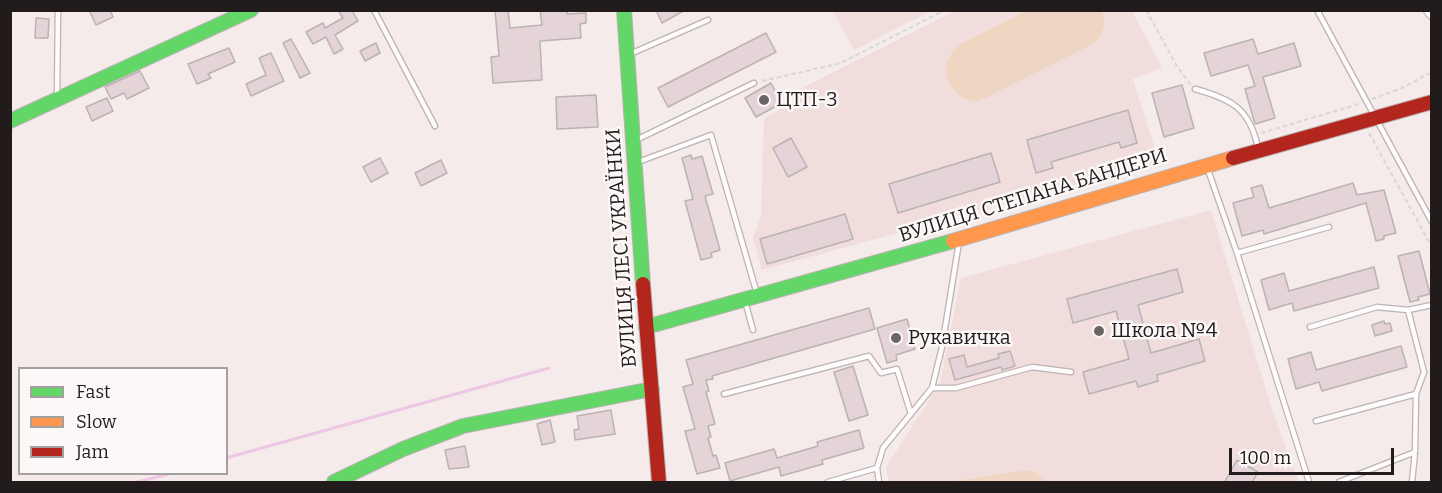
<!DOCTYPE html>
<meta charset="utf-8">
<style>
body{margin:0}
#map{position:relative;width:1442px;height:493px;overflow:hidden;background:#f6ebeb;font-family:Bitter,serif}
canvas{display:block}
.frame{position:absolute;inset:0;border:12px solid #221b1b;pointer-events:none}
.legend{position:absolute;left:18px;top:367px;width:210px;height:108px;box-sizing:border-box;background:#fcf8f8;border:2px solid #a5a0a0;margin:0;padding:8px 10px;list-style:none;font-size:18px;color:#221b1b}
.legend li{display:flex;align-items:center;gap:12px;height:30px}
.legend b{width:30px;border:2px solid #a5a0a0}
.scale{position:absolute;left:1229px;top:448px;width:165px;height:27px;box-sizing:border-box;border:3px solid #221b1b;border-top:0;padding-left:8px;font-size:18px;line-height:21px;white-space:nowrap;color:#221b1b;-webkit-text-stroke:4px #fcf8f8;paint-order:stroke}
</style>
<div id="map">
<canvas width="1442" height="493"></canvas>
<div class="frame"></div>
<ul class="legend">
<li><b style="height:8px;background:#63d668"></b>Fast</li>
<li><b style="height:8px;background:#ff974d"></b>Slow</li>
<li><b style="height:8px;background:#b3261e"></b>Jam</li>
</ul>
<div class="scale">100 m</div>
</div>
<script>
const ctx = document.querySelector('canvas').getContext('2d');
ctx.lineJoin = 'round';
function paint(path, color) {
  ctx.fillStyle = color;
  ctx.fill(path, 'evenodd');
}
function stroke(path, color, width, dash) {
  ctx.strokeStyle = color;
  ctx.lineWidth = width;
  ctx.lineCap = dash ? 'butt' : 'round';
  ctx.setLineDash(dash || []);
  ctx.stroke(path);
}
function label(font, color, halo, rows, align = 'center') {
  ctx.font = font + ' Bitter,serif';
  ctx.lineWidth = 5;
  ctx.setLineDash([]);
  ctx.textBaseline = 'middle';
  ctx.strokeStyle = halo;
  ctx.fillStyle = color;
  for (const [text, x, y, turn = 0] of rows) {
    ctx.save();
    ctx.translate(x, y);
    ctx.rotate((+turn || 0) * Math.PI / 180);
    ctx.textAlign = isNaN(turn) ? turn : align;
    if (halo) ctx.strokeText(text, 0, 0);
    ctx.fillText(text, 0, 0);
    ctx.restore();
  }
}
const built = new Path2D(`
 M833,11H931L854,50Z
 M955,11H1132L1162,68L1133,79L1159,162L762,270L753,238L761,216L764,119L793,102L794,92Z
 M1211,210L1273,413L1299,482H889L886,467L940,383L961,278Z`);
const green = new Path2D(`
 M1026,11H1102C1107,25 1103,35 1091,45L988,97C983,99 979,101 974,101C957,100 942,79 947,63C949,55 955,49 961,44Z
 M1027,470L1036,473L1047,482H950Z`);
const stream = new Path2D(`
 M226,458L549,368
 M137,482L169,474`);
const building = new Path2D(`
 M89,10H110L113,17L96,25Z
 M338,10H352L358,21L335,35L343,49L334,54L326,37L313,44L306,32L323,23L325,28L343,18Z
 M495,10H508L510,28L542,25L540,10H567V14L586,13V23L580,24L581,38L540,41L542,80L493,83L491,57L499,56Z
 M656,10H685L662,23Z
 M36,18L49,19L48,38H35Z
 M766,33L776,52L668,107L658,88Z
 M291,39L310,73L300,78L283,43Z
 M1253,39L1258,54L1294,43L1301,66L1263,77L1275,118L1255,124L1245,89L1255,86L1248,65L1211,76L1204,53Z
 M376,43L380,53L365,61L360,51Z
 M229,48L235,62L208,74L211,78L197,84L188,64Z
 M271,53L284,81L251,96L246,84L266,75L259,58Z
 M140,71L149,88L127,99L124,93L111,99L105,87Z
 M771,83L782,103L756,117L745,98Z
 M1182,85L1194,128L1164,137L1152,93Z
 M596,95L598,127L557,129L556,97Z
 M107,98L113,111L92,121L86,107Z
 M1128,110L1137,143L1121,148L1119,142L1051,162L1053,168L1036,173L1027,140Z
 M791,138L807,167L788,177L773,148Z
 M991,153L1000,182L898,213L889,184Z
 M691,155L692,159L702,156L713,194L705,196L720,250L711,253L712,257L701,260L685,201L693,199L682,158Z
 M380,158L388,173L371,182L363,167Z
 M441,160L447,173L421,186L415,173Z
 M1353,183L1357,195L1384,190L1396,233L1384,236V239L1376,241L1366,203L1264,234L1263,230L1242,236L1233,203L1254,197L1251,188L1262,185L1269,208Z
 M845,214L853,239L767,264L760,239Z
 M1419,251L1430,294L1418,297L1419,300L1410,302L1398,256Z
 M1374,267L1379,288L1294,311L1292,303L1269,310L1261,280L1284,273L1289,291Z
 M1177,269L1183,292L1138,305L1151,353L1199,339L1205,361L1157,375L1158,381L1138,387L1136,381L1089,394L1083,372L1129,359L1116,311L1073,323L1067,299Z
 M869,308L875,329L712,376L713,379L706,380L709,391L706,392L715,424L708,426L711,437L708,438L713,456L716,455L720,468L697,474L685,431L695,429L683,387L693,384L686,360Z
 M907,319L915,349L896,355L897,360L887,363L877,328Z
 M1384,321L1385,324L1390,323L1392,331L1375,336L1372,325Z
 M1401,346L1407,367L1322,391L1319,382L1296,389L1288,359L1311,352L1316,370Z
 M1010,351L1015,366L1002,370L1001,367L955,380L949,359L964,355L967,367L999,358L998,354Z
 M853,366L868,415L849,421L834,372Z
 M611,410L615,434L575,440L574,430L579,429L577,416Z
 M550,420L555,442L542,445L537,424Z
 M859,430L864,448L822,460L823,464L781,476L779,467L730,481L725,463L774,449L777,458L818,446L817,442Z
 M465,446L469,467L449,469L445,450Z
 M1237,460L1258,472L1252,483H1224Z`);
const path = new Path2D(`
 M1146,10L1178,68L1191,85
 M762,81L841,63L945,10
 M1372,99L1402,88L1432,72
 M1261,133L1359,104
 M1369,133L1432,247`);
const lane = new Path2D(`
 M374,10L435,126
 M1317,10L1432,222
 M630,54L708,20
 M1195,89C1232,99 1250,109 1258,148
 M57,96L58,10
 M636,140L754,83
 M638,162L711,135L757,294
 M1207,167L1237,253L1309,482
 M1237,253L1329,227
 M745,301L753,330
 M1408,310L1424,372L1416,394L1415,452L1412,482
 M1310,327L1377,307L1408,310L1432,305
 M932,388H956L1032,367L1071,372
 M724,394L869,356L881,373L897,369L911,414
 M1316,421L1416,394
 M828,482L877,468
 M879,482L877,468L883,448L932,388L942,347L959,242
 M1339,482L1415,452`);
const street = new Path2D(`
 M1428,10L1432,15`);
const fast = new Path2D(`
 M624,10L643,284
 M10,121L251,10
 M646,327L953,241
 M334,482L403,449L463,426L652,389`);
const slow = new Path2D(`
 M953,241L1233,158`);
const jam = new Path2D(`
 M1233,158L1432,102
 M643,284L659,482`);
const markers = [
 [764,100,6,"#6c6464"],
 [1099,331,6,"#6c6464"],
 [896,338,6,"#6c6464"]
];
const poiNames = [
 ["ЦТП-3",776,100],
 ["Школа №4",1111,331],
 ["Рукавичка",908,338]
];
const streetNames = [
 ["ВУЛИЦЯ СТЕПАНА БАНДЕРИ",1033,196,-17],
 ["ВУЛИЦЯ ЛЕСІ УКРАЇНКИ",622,248,-94]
];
paint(built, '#f1dddc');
paint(green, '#efd6c2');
stroke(stream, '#eec7e3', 3);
paint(building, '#e4d3d7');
stroke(building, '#bab2b3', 1.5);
stroke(lane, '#bbb3b2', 7);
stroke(street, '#bbb3b2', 11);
stroke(fast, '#bbb3b2', 16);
stroke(slow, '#bbb3b2', 16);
stroke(jam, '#bbb3b2', 16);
stroke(path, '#d9d6d6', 2, [4.5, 3]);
stroke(lane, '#fefcfc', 4.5);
stroke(street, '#fefcfc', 9);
stroke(fast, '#63d668', 14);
stroke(slow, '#ff974d', 14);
stroke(jam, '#b3261e', 14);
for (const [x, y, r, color] of markers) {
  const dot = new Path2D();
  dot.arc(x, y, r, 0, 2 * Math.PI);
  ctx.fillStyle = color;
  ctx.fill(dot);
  stroke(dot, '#fcf8f8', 2);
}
label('20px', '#221b1b', '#fcf8f8', poiNames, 'left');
label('20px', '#221b1b', '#fcf8f8', streetNames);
</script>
